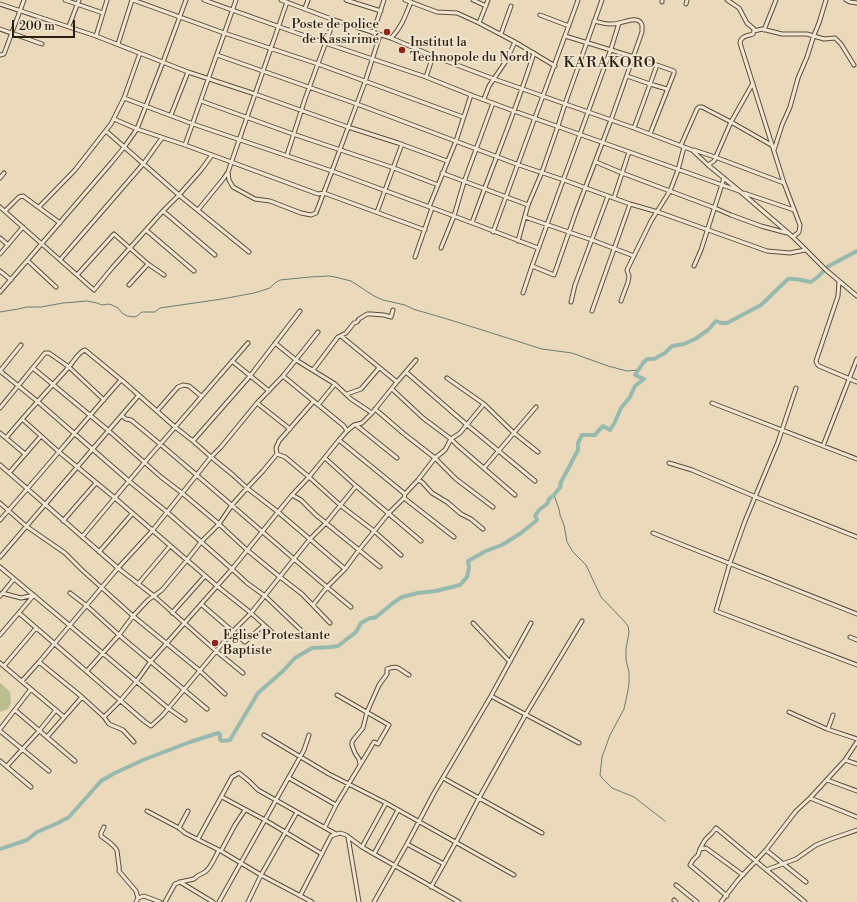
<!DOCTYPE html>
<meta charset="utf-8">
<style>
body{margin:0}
#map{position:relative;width:857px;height:902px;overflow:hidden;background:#ebd9bb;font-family:"Libre Bodoni",serif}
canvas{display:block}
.scale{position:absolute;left:12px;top:20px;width:63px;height:18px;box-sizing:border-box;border:2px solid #2a1e0e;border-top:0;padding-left:5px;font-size:12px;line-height:14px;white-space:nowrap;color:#2a1e0e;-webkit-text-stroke:3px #f2e6d3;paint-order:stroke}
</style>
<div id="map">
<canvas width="857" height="902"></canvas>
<div class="scale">200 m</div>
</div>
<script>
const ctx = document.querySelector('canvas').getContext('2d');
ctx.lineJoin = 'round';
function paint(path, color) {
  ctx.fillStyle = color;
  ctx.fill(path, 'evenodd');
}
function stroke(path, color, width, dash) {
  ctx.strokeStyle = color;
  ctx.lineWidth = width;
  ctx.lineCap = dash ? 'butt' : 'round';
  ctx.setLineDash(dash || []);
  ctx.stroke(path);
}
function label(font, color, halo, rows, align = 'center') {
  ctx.font = font + ' "Libre Bodoni",serif';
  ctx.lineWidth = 3.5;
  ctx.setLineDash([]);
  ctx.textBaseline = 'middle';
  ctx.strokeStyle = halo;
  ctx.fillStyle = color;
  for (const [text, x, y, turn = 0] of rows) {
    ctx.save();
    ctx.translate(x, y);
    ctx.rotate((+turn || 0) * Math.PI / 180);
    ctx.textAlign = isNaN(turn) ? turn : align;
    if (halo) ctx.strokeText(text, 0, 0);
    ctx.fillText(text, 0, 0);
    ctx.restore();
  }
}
const green = new Path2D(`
 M0,683L10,692L11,703L8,709L0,712Z`);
const stream = new Path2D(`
 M0,312L18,309L27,307H41L63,303L87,301L97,303L102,305L109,304L112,305L118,308L122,313L127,316L134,317L137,316L142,312H155L160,308L222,299L254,293L270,288L275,283L280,280L310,277L329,276L335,277L351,281L374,296L383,300L405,305L413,309L457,322L542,349L572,353L608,366L627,371L638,370
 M554,495L559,509L560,515L564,525L567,542L573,552L586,565L601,597L624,621L628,626L629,632L626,649V660L629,672V684L628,690L624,709L610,735L602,757L600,775L603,779L612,788L634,797L665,821`);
const river = new Path2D(`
 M0,849L27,840L37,832L58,823L69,817L101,781L113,774L143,760L190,742L218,733L220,734V739L222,741L230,740L258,693L283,671L295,658L312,648L331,647L338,646L356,632L361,623L370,618H373L376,617L393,603L402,597L418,593L436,591L460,585L467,577L469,568L468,561L486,551L502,545L521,533L536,521L537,519L535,516L539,510L547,504L549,499L554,495L561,486L560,484L578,450V443L582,435H595L599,430L603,426L610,430L615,422L621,408L630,397L635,386L644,379L635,375L643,363L647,359H654L665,353L672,346L684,344L695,339L708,330L716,321L721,323H727L761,305L788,279C794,278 805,281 811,282L819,276L827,267L857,251`);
const minor = new Path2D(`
 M65,0L103,13
 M133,0L224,33L318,64L463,117
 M204,0L325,43L426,77L471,95L514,111L739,191
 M281,0L334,20L391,38L433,56L494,79L634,128L692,150L708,165L742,193L793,237L826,270L857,296
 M346,0L381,11
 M405,0L437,12L457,13L479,23L515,42L555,66
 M473,0L486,6
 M727,0L739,8L747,23L754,29V31
 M846,0L850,2L857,3
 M662,2V0
 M0,4L96,36L188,72L255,94L348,127L398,143L447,161
 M686,4L687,0
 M305,8L308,0
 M540,15L569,26
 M479,23L488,0
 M69,26L79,0
 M0,29L42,44
 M764,30L776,0
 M373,33L384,0
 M501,34L511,6
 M96,36L107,0
 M565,36L634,57L674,71V73L650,134
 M391,38C402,27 405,16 411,2
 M118,44L132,0
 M0,55L4,54L24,0
 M217,55L357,104L519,165L564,180L630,204L658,212L767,251L790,253L805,250
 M627,76L650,84L667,89
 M426,77L433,56
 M124,98L193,124L332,171L454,216L538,248
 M484,99L489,86L506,61L515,42
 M201,101L293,134L394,168L438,185
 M171,115L188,72
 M114,119L137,129L185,145L318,194L324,193L425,230
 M634,128L657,65
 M106,131L179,195L249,252
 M185,145L236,0
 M681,145L697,109L699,107H702L731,122L773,146
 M694,150L715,157L784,183
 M774,150L782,125L790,107L798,78L807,57L814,35L819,23L826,0
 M287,155L305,99L334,20
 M596,162L622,173L715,208L731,215L761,226L787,233
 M708,165L714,161L731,122L753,83
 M228,172L229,180L233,187L255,199L270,201L301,213L311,215L316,213L332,171L365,82L380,35
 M442,173L528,205
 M0,178L4,173
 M744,193L794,210
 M614,198L629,152
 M0,207L94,290L112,268L163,211L179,195L201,170L212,155
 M39,207L75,170L111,124L124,98L140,53
 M429,207L456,141L471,95
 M198,210L224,178L228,172L287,2
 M5,211L19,197L23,196L60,223
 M163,211L215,255
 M377,212L402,144
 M525,217L592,240L634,256
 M472,223C492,166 516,111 534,53
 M146,230L194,271
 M493,232L577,3L578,0
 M793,237L799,232L800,225L784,183L740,43C741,36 747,36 753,34L754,31L762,29L782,34H807L824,39L835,38L841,44L854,65
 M0,238L8,245
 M518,241L528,205L542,172L558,126L565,104L602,0
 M441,248L454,216L464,182L493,103
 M0,254L23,227
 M415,257L432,208
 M60,260L144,163L162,138
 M28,261L56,287
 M532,266L554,275L576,212L611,120L642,32C642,31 642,26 642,25C639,15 625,22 619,23C616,24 613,24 610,24C604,24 599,22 594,21
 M694,266L701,250L724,178
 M0,271L11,280
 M77,275L114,234L148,264L164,275
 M839,281L838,296L816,361L817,364L819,366L857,382
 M129,285L148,264
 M0,292L112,162L125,146L137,129L163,62L186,0
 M523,293L532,266L611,49L619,23
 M621,301L628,282L629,276L627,270L651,221L670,191L678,170L684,147
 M571,302L575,285L608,196
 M592,311L630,204
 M341,336L397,382
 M275,343L296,360L335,384L351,399L372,413
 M232,361L269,391
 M33,368L109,431L161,477L182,493L219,524L247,550L280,577L302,594L330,623
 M313,370L338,337L346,333L354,323L357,322L359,319L367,314H371L384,315L391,317L393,310
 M0,371L37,401L129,481L167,512L232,569L247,583L265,596L304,633
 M0,371L21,345
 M406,372L466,424L535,481
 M283,376L344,426L347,431
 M447,378L484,404L514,433L538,452
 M796,388L778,442L745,521L730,563L716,611L857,665
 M392,389L423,418L451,439L457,445L515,495
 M347,394L361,389L379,368
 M257,403L290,429
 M712,403L857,459
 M318,405L335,384
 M0,408L45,353H49L69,367L104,400
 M375,409L403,433L435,458L456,479L493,507
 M157,411L178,387L183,385L189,386L201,396
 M122,416L126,419L131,420C206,481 277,546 351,607
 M22,419L59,452L115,498L217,586L251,613L272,632
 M356,425L397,458
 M0,433L25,454
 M6,438C26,414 47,391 68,368C73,363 78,352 85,350L125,383L175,427L193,441L211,457L233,475L247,488L278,512L345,569
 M339,440L405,494
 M193,441L250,376L300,311
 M823,446L857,359
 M277,454L285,457L309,477L340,505L374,531L401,555
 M325,458L356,486L421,541
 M669,463L692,470L756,497L857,537
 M0,465L118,568L154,596L216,651L243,673
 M484,468L536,407
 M9,473L41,436
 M418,480L422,482L432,493L447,502L461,514L471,519L483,529
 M292,495L301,500L316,515L380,567
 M404,498L454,537
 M0,503L26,526L65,553L82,570L133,616L199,670L225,694
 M0,520C41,474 80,426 121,380
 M63,521L96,483
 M653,533L857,614
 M82,537L144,463L248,343
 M99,552L132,514
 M0,557L139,395
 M0,567L168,708L185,720
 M138,584L170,546
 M2,593L21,598L34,595
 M70,593L87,606L119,635L207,709
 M0,596L14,579
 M201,604L245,642L264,625
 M313,605L327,587L345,569L359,550L388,514L404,498L405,494L418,480L435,458L445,450L451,439L460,433L484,404
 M19,613L144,721L151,726L162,716L233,631L251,613L310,539L326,523L356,486
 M172,613L205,576
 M473,623L510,662
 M0,635L34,595
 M850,637L857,640
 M39,662L82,697L104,717L109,724L123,730L134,742
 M0,663L64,717
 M4,666L36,628
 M87,671L119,635L133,616L148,600L162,590L187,560L201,542L219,524L232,505L247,488L263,471L277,454L276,448L279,441L313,402
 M22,681L39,662L118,568L152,531L211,457L221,447L257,403L283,376L318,332
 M491,696L579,743
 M15,710L75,761
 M789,712L827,729L857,739
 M104,717L120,701L136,682L151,661L232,569L278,512L292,495L309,477L339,440L347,431L354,425L362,423L372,413L397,382L416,360
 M0,729L31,689
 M828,729L833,715
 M0,731L49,771
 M264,735L329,774L386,803L514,875
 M47,737L82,697
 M845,760L857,764
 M0,761L31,787
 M360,764L359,759L355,753L352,745V742L354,739L363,728L367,712L379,685L387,674V669C399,664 399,670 409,675
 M7,766L39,731L56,710
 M289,778L336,805
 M443,778L542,833
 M827,780L857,791
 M222,797L265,820L322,854
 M810,798L857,817
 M147,811L179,828L185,833L221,851L261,875L312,902
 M104,827L101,833V836C106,840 116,846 117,851C118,857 117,853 118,858C118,863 120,866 119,871L136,891L138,898L136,902
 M325,827L336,805L374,742L378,744L389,725L337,695
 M179,828L188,811
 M348,837L359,902
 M198,839L232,777L239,773L249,781L258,790L336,834
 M407,844L444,864
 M362,847L386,803
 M700,849L706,848L743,875
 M766,850L806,882
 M221,851L235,825L245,810
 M374,854L398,810
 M766,870L796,859L816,845L831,839L857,830
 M180,882L213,902
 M676,885L697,902
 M431,887L456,842L479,798L526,714L582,621
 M300,896L331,836L340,833L346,835L362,847L374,854L459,902
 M727,896L690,865L693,860L698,855L700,849L705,840L712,833L716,828L805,902
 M138,898L144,896L160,902
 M674,900L676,902
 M165,902L175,884L180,882L194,879C200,873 199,876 205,872C211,868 215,857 219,850
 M219,902L304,750L309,735
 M248,902L261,875L297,812
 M374,902L407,844L434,793L491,696L531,623
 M721,902L738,880L766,850L796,811L810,798L845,760L857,742`);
const markers = [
 [387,32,4,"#8f2418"],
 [402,50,4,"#8f2418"],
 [215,643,4,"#8f2418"]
];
const poiNames = [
 ["Poste de police",379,25,"right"],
 ["de Kassirimé",379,40,"right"],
 ["Institut la",410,43],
 ["Technopole du Nord",410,58],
 ["Eglise Protestante",223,636],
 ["Baptiste",223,651]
];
const quarterNames = [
 ["KARAKORO",610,63]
];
paint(green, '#bbbe8e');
stroke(stream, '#6c7c6e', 1);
stroke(river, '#98baae', 4);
stroke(minor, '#5a4d39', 5);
stroke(minor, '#f2e6d3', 3);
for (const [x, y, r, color] of markers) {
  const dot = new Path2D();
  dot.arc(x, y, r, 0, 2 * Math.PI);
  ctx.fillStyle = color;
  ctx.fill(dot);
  stroke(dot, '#f2e6d3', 1.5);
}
label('13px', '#2a1e0e', '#f2e6d3', poiNames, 'left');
ctx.letterSpacing = '1px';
label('15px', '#2a1e0e', '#f2e6d3', quarterNames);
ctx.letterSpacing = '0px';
</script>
